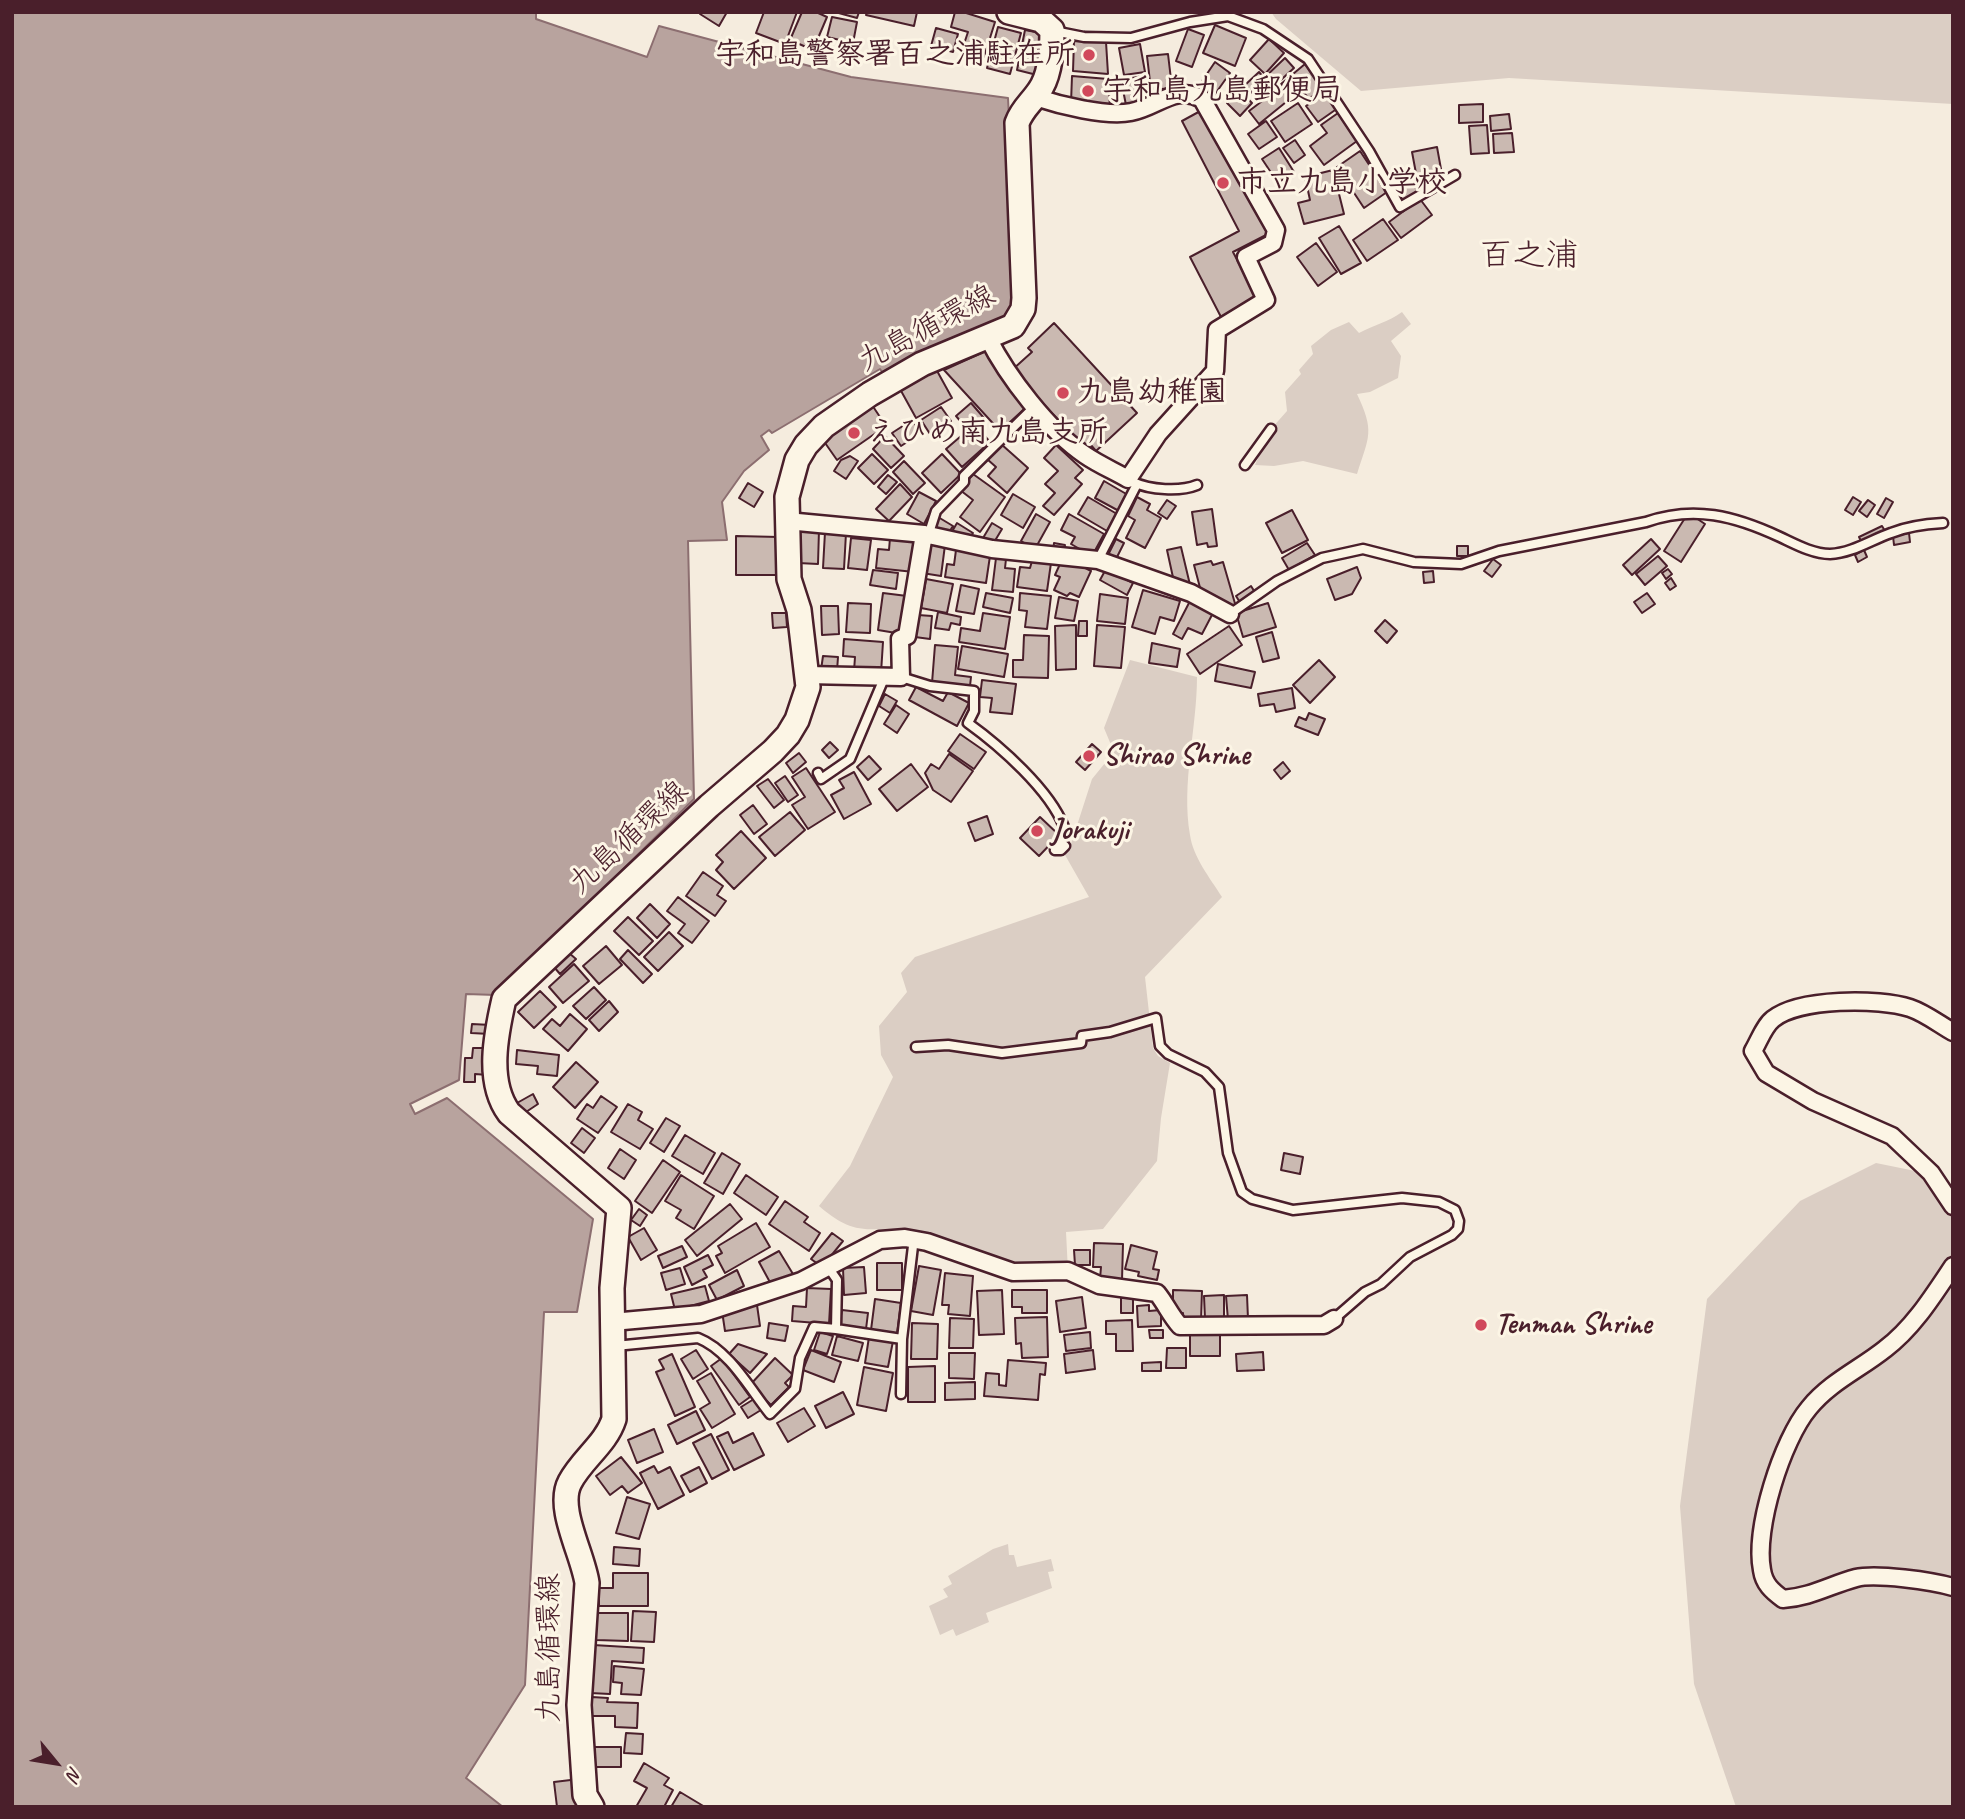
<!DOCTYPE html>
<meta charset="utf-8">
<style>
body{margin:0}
#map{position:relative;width:1965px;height:1819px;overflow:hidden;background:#f5ecde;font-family:Caveat,sans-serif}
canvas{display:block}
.frame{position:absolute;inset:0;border:14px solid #4a1f2b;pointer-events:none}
.north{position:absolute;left:21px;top:1728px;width:70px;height:70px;-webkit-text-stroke:5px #fcf5e5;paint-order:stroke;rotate:120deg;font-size:19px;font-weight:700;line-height:28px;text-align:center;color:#4a1f2b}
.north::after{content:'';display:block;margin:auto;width:24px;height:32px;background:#4a1f2b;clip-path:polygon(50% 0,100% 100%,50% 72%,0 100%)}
</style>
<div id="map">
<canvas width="1965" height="1819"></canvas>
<div class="frame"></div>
<div class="north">N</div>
</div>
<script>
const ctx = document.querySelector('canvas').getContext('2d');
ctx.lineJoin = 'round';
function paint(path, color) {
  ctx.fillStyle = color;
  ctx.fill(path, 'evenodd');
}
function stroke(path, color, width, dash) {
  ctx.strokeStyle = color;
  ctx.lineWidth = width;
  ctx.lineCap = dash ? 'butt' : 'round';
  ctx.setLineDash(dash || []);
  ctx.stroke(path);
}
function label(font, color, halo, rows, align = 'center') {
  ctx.font = font + ' Caveat,"Klee One",sans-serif';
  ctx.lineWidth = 6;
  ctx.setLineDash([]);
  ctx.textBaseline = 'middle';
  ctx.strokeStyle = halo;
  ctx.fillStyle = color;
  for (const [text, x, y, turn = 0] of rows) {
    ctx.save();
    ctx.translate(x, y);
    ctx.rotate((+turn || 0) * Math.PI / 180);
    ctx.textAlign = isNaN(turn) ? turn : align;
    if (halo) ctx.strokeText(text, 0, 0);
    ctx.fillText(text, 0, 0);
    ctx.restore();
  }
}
const green = new Path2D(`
 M1271,12H1953V104L1509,78L1361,91L1276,19Z
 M1402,312L1411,324L1391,341L1401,356L1398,378L1370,392L1357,394C1375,432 1369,436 1357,474L1303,461L1274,466L1255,465L1271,429L1287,411L1285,392L1301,374L1299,370L1313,354L1311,346L1331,330L1349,322L1359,333C1374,325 1388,322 1402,312Z
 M1130,660L1197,677C1197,729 1181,783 1190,835C1193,857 1210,878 1222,897L1145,977L1153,1048L1158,1056L1170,1063L1161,1118L1157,1161L1103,1229L1066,1232L1068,1271L1013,1272L927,1242L880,1240L878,1229C852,1231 838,1222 819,1206L850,1166L893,1077L881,1055L879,1026L907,992L901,973L915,957L1089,897L1065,855L1071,844L1092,779L1114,752L1104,728Z
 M1876,1163L1930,1174L1953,1190V1807H1736L1694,1684L1680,1506L1707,1299L1800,1201Z
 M1008,1544L1009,1555H1014L1017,1567L1051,1559L1054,1571L1048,1572L1052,1588L986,1613L989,1622L956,1636L953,1629L940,1635L929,1606L948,1597L943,1589L952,1584L948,1576L993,1549Z`);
const water = new Path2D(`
 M12,12H536V19L647,57L659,26L851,77L1008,98L1018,302L1007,319L885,376L880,369L772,433L769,430L761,436L769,450L744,471L722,502L727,540L688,541L694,799L496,995L466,994L459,1080L410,1104L415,1114L447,1098L593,1219L577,1312H544L525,1685L466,1778L503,1807H12Z`);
const building = new Path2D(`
 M701,12H727L719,26L700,14Z
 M764,12H797L785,44L756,33Z
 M802,12H816L827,17L813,50L790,40Z
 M835,12H859L857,18Z
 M867,12H917L914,26L866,15Z
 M955,12H963L995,22L984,57L962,50L968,32L951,27Z
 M832,17L857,22L853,43L827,37Z
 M1215,25L1246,38L1235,66L1203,53Z
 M998,27L1021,33L1010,74L987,68Z
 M936,28L958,34L953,52L931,46Z
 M1188,29L1204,35L1192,67L1176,61Z
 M1025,30L1046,34L1037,75L1017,70Z
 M1269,39L1284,53L1265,74L1250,60Z
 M1074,41L1106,42L1108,74L1073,71Z
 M1140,44L1145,72L1124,75L1119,48Z
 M1168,54L1172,88L1151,90L1147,56Z
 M1285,58L1294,68L1259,100L1245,85L1259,72L1264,78Z
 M1215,62L1230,73L1213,97L1198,87Z
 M1305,64L1324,87L1309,99L1304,93L1295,100L1281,84Z
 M1072,76L1108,79L1110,107L1071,103Z
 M1143,76L1148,101L1126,105L1121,80Z
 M1282,86L1291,98L1259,124L1249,111Z
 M1239,90L1252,103L1240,116L1227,103Z
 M1327,91L1338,108L1318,122L1306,106Z
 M1298,103L1312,124L1285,142L1271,121Z
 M1483,104V122L1459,123V105Z
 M1204,109L1268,234L1233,252L1257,298L1221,317L1190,257L1239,231L1182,121Z
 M1338,113L1357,141L1324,165L1310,146L1327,133L1321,125Z
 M1509,114L1511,129L1491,131L1490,116Z
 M1266,121L1277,137L1259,149L1248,134Z
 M1487,125L1489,153L1471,154L1469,126Z
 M1512,133L1514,152L1494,153L1493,134Z
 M1295,140L1305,155L1294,163L1283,148Z
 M1437,147L1443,180L1418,184L1412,152Z
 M1279,148L1294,172L1278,183L1262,159Z
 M1360,151L1387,192L1364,208L1337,167Z
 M1333,170L1344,214L1304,224L1298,203L1310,200L1305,177Z
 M1408,175L1418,192L1402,201L1392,184Z
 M1420,199L1432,215L1401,238L1389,222Z
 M1383,219L1398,240L1367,261L1353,240Z
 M1339,226L1361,263L1341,274L1319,238Z
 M1316,243L1337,272L1318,286L1297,257Z
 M1054,323L1137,413L1096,451L1090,444L1085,449L1012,370L1032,352L1028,348Z
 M990,349L1029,405L1000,431L944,370Z
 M936,369L952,398L916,418L900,389Z
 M971,403L984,418L976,426L990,442L962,467L946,449L968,430L956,416Z
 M872,405L886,426L837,460L823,440Z
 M941,407L951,421L930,434L921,420Z
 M912,420L921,433L901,446L892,433Z
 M885,436L904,456L891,468L873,449Z
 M1001,444L1028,468L1007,493L988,476L996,467L987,459Z
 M1056,445L1083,470L1075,478L1082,484L1054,515L1043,506L1055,493L1045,484L1058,471L1044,458Z
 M872,454L888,470L874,484L858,468Z
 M942,454L961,474L941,493L922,473Z
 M850,456L858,461L846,479L834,471L841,460Z
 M904,461L925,483L913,494L893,472Z
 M973,474L1005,497L980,532L960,517L973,500L960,490Z
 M888,475L897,482L886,494L878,487Z
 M1104,481L1128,495L1119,511L1095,498Z
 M748,483L763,492L754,507L739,498Z
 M900,484L912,497L889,521L876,509Z
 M919,492L936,501L924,524L907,514Z
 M1013,494L1035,507L1023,528L1001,515Z
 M1088,497L1117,514L1107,531L1078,514Z
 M1137,497L1150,504L1147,510L1161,518L1145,548L1126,538L1135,520L1128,516Z
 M1853,497L1861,502L1853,515L1845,510Z
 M1886,498L1893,502L1884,518L1877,514Z
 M1167,500L1176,506L1167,519L1158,513Z
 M1868,500L1875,505L1867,517L1859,511Z
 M1212,509L1217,546L1208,547L1207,543L1197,545L1192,512Z
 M1292,510L1308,540L1282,553L1266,523Z
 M1036,514L1050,522L1035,549L1021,541Z
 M1069,514L1104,534L1092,556L1071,544L1075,537L1061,530Z
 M1693,516L1705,524L1681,562L1664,551L1685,518Z
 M938,517L953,526L946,537L932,529Z
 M957,523L973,533L968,540L950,535Z
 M992,523L1002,529L993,544L983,538Z
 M1882,526L1885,531L1862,543L1859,537Z
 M799,530H819L818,564L798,563Z
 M825,532L846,533L844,569L823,568Z
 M1909,533L1910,542L1894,545L1893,536Z
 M736,536L779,537L778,575H736Z
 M851,538L871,540L867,570L848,568Z
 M890,538L917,541L914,572L876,568L878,549L889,550Z
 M1116,539L1124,543L1116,559L1108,555Z
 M1651,539L1660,549L1632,575L1623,565Z
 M927,542L945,545L941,576L922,573Z
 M1054,543L1065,545L1063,553L1053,551Z
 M1307,543L1315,555L1289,570L1282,558Z
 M1457,546H1468V556H1457Z
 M1181,547L1191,589L1174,582L1167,550Z
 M956,550L990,556L986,583L945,577L947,564L954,565Z
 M1864,550L1867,557L1858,562L1855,555Z
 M1658,556L1667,566L1645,585L1636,574Z
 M996,558L1006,559L1005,568L1015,569L1013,592L992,590Z
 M1493,559L1501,565L1492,577L1484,571Z
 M1032,561L1051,563L1047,591L1017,587L1020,567L1030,568Z
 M1211,561L1213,565L1223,562L1236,607L1225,610L1203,599L1194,565Z
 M1060,564H1078L1091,571L1079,597L1070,593L1067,596L1054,590L1060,577L1055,575Z
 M1357,567L1361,578L1352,594L1335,600L1327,579Z
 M1106,569L1133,583L1127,595L1100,580Z
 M1668,569L1672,574L1666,579L1662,573Z
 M873,570L898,573L896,589L870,585Z
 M1433,571L1434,582L1424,583L1423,572Z
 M1671,578L1676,586L1670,590L1665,583Z
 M926,579L953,584L947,613L921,608Z
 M961,585L979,589L974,614L956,611Z
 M1251,586L1256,594L1241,604L1236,596Z
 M1143,590L1180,601L1174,621L1160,617L1155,634L1132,627Z
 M883,593L907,596L902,634L878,630Z
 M986,593L1013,598L1010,613L983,607Z
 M1020,593L1051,596L1047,629L1025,627L1027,611L1019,610Z
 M1647,593L1655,604L1642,613L1634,602Z
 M1100,594L1128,598L1125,624L1097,621Z
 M1059,597L1078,601L1074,621L1055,618Z
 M1190,601L1213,613L1202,634L1188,628L1182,639L1173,634Z
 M848,603L871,604L870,633L846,632Z
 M1268,603L1276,627L1243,637L1236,613Z
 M821,606H838L839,634L822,635Z
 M938,612L961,617L960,625L951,623L949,630L935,628Z
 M772,613H786L787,627L773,628Z
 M983,613L1010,617L1005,649L959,642L961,628L980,631Z
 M918,615L932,616L930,639L915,637Z
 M1385,620L1397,631L1387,643L1375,631Z
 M1079,621H1087V636H1078Z
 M1076,625V669L1056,670L1055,626Z
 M1097,625L1125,627L1121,668L1094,666Z
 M1229,626L1242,645L1200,674L1187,654Z
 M1272,632L1279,658L1263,662L1256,637Z
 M1024,635L1049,636L1048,678L1013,677V660H1023Z
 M844,639L883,642L881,673L854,671L855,657L843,656Z
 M1152,643L1180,649L1177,667L1149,663Z
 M935,645L958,647L955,675L971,677L970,686L932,683Z
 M962,646L1008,654L1004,677L958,669Z
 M823,656L838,657L837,671L821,670Z
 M1319,660L1335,677L1310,703L1293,685Z
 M1218,664L1255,672L1251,688L1215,681Z
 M982,680L1016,684L1012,714L990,712L992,698L980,697Z
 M916,687L943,701L948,692L969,703L957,726L909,700Z
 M1292,688L1295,708L1276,712L1274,704L1260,706L1258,694Z
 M885,694L897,701L890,713L879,706Z
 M896,705L909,714L897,733L884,724Z
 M1309,713L1325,719L1318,735L1295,726L1299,717L1306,720Z
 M960,734L986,752L974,769L948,751Z
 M830,742L838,750L829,758L822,750Z
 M1092,744L1101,752L1085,770L1076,762Z
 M799,753L806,762L793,773L786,763Z
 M949,754L973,771L951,802L933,790L925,773L931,764L939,769Z
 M869,756L881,769L868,780L857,767Z
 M1283,762L1290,771L1281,779L1274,770Z
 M911,764L928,787L897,811L879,789Z
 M806,768L835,812L808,829L792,805L805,797L792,777Z
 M854,772L871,804L844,819L831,795L844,788L839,780Z
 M785,776L798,795L788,802L775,783Z
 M768,779L784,800L774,808L757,786Z
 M753,805L767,824L754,834L740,815Z
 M790,812L805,830L775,856L759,837Z
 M987,816L993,834L975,841L968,823Z
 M1040,817L1059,835L1039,856L1020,838Z
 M741,831L766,858L734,889L716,870L723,862L716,855Z
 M703,872L723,886L717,895L726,901L715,916L686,896Z
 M678,897L709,921L692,943L678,933L685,924L667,911Z
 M650,904L670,924L657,938L637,918Z
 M628,917L653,941L639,955L614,931Z
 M669,932L683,946L658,971L644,957Z
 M606,946L622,965L599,984L583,966Z
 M628,950L652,974L643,983L620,959Z
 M569,953L576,959L560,974L554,967Z
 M574,964L589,981L563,1003L549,987Z
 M594,987L606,1000L586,1019L573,1006Z
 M540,991L556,1007L534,1028L518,1012Z
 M609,1001L618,1012L599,1031L589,1020Z
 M570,1014L587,1029L568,1051L543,1029L552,1019L560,1026Z
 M472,1024L491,1025L490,1034L471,1033Z
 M473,1048H489L488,1075L475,1074V1082H464L465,1058H472Z
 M517,1050L559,1055L557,1076L537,1074L538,1066L516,1064Z
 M576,1062L598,1082L575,1108L553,1087Z
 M533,1094L538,1104L523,1114L517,1103Z
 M601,1096L617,1107L598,1133L577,1119L587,1104L593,1108Z
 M628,1104L642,1112L638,1120L653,1129L640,1149L611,1132Z
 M666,1118L680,1126L664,1152L650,1143Z
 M582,1128L595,1138L584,1153L571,1143Z
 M685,1135L715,1153L703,1174L672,1156Z
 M620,1149L636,1160L624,1179L608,1168Z
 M722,1153L740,1164L723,1194L704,1183Z
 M1284,1153L1303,1157L1300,1174L1281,1170Z
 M663,1160L680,1172L652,1213L635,1201Z
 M681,1175L714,1196L694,1229L676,1218L681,1210L665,1201Z
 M746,1175L778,1197L766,1215L734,1193Z
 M785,1201L808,1217L804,1222L820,1233L809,1251L769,1224Z
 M730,1204L742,1219L697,1256L685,1240Z
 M639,1209L647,1215L640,1226L631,1220Z
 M756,1223L770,1247L725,1273L716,1256L722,1253L718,1246Z
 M644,1228L657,1250L641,1260L628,1237Z
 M832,1233L843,1241L822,1267L811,1259Z
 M1094,1243L1123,1244L1122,1280L1100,1279L1101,1267H1093Z
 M1131,1245L1157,1252L1153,1269L1159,1270L1157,1280L1138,1276L1139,1272L1125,1269Z
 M682,1246L687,1257L663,1268L658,1256Z
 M1074,1250H1090V1265H1075Z
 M779,1251L793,1274L772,1286L759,1262Z
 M708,1255L713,1265L703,1270L707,1277L692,1285L684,1267Z
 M877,1263H902V1290H877Z
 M919,1266L941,1270L933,1315L911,1311Z
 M864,1267L866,1293L844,1295L843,1268Z
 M680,1268L685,1284L666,1290L661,1273Z
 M737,1270L744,1286L717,1300L709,1285Z
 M945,1273L973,1276L970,1316L948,1314L949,1305H942Z
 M705,1286L709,1301L675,1310L671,1294Z
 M807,1288L831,1289L829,1324L792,1321L793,1306L806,1307Z
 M1002,1290L1004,1334L979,1335L977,1291Z
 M1012,1290H1047V1313H1022V1307H1012Z
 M1173,1290L1202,1291L1201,1321H1183V1313H1173Z
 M1224,1295V1319H1205L1204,1296Z
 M1247,1295L1248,1319L1228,1320L1226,1296Z
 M1082,1297L1086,1328L1060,1332L1056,1301Z
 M1121,1298H1133V1313H1121Z
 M875,1299L901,1303L897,1334L871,1330Z
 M757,1305L760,1326L725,1331L722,1311Z
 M1149,1305V1311L1161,1310V1326L1138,1327L1137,1306Z
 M842,1310L868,1313L866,1329L839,1326Z
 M1047,1317L1048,1357L1022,1358L1021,1343L1016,1344L1015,1318Z
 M950,1318L974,1319L973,1348H949Z
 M1132,1320L1133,1351H1116V1334H1106V1321Z
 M769,1323L788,1326L785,1341L767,1338Z
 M912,1323L938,1324L937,1359H911Z
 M1149,1330H1163V1338H1150Z
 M820,1332L833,1336L827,1354L814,1350Z
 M1090,1332L1091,1348L1066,1351L1064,1335Z
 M1190,1334H1220V1356H1190Z
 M837,1336L863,1343L858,1361L832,1355Z
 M869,1337L893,1341L888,1367L865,1363Z
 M738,1344L767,1354L750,1373L729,1354Z
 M1167,1348H1186V1368H1166Z
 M696,1350L708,1369L693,1379L681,1359Z
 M811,1350L841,1362L834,1382L803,1370Z
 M1093,1350L1095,1369L1066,1373L1064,1354Z
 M1263,1352L1264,1370L1237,1371L1236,1354Z
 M949,1353H975L974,1379L949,1378Z
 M672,1354L695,1407L675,1416L656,1372L664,1369L659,1360Z
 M722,1358L750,1397L739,1405L711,1366Z
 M775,1358L793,1375L785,1383L789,1387L771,1405L750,1385Z
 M1008,1360L1046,1363L1045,1375L1040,1374L1038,1400L984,1396L986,1373L999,1374V1385L1006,1386Z
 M1161,1362V1371H1142V1363Z
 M935,1366V1402H908V1367Z
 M864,1367L893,1373L886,1411L857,1405Z
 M711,1373L735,1414L712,1428L700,1409L710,1403L697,1381Z
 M975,1382V1399L945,1400V1383Z
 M843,1392L854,1414L826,1428L815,1406Z
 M754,1399L761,1410L748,1418L741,1407Z
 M804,1408L815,1426L788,1442L777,1423Z
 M696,1411L705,1430L677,1444L668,1425Z
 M654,1429L663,1452L637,1463L628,1440Z
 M728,1432L733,1443L753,1433L764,1455L734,1470L717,1437Z
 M711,1434L729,1470L712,1479L693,1443Z
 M621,1457L642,1483L628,1493L622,1486L610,1495L596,1476Z
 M654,1466L658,1473L670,1467L684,1495L658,1509L640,1473Z
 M699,1467L707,1483L690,1492L681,1476Z
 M627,1497L650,1504L639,1539L616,1533Z
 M614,1547L640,1549L639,1566L613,1564Z
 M613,1573H648V1606H599V1588H613Z
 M633,1611L656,1612L654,1642L631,1641Z
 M596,1613H628V1641L596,1640Z
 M593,1645L644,1648L643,1663L612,1661L610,1694L590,1693Z
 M614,1666L644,1669L641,1695L621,1694L622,1683L613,1682Z
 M592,1697L608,1698L607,1702L638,1703L637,1728L615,1727V1716H591Z
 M626,1733L643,1734L642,1754L624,1753Z
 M593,1747H621V1767H593Z
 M644,1763L669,1778L664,1785L673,1790L664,1807H636L647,1788L634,1781Z
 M579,1779L583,1807H557L554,1782Z
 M680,1792L705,1807H671Z`);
const lane = new Path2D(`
 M1054,31L1084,37L1131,38L1190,22L1228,16L1263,29L1308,59L1369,151L1400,207L1455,175
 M1245,465L1271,429
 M1133,482C1150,490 1180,492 1197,485
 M928,536L936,511L964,482V476L1035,406
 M1098,560L1137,484
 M1230,614L1277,581L1322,558L1345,553L1363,549L1414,562L1461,564L1499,551L1646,522C1694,505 1735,516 1780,537C1795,544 1813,554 1830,554C1852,553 1871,540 1891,533C1908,526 1925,524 1943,523
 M901,677L930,686L974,691V711L968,723C1000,746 1050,790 1064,827L1063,837L1055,850H1061L1065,846
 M818,773L821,779L850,759L885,676
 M916,1047L948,1045L1002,1053L1081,1043L1082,1036L1110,1032L1156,1018L1160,1046L1168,1054L1205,1072L1219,1087L1228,1153L1242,1192L1252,1199L1293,1210L1402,1198L1439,1202L1455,1210L1459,1221L1458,1229L1452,1235L1410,1257L1381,1284L1365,1292L1334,1319
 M836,1329L902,1339
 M615,1346L698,1338C729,1350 750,1389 770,1414L795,1389L800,1358L814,1327L836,1329L837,1280L828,1267
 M901,1394L902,1339L913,1246`);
const street = new Path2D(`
 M988,338C1007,376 1049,431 1085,455C1098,464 1114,471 1128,479L1158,434L1215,371L1217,330L1266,300L1246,257L1273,243L1276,230L1202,99C1175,84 1158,107 1131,112C1106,117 1059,105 1035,97
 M787,521L924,534L992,549L1098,560L1191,593L1230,614
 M807,675L901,677L900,639L907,636L924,534
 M1953,1032C1939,1024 1925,1013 1910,1008C1879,998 1799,998 1773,1019C1764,1026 1759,1041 1753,1051L1766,1073L1813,1101L1892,1136L1931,1173L1953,1206
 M1953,1266C1933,1296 1913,1328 1885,1349C1860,1369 1830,1382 1809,1408C1782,1440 1754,1529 1762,1570C1764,1584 1772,1591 1783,1599C1811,1597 1830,1585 1856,1578C1876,1573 1932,1581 1953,1587
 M612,1322L701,1314L801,1281L880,1240L905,1238L927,1242L1013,1272L1068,1271L1099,1285L1157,1293C1166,1304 1170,1315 1180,1326L1324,1325L1334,1319`);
const secondary = new Path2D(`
 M592,1807L585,1795L579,1705L587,1583C583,1554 556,1508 570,1482C582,1459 606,1444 614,1419L612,1288L619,1208L509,1113C486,1082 496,1034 504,999L709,806L773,751L788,735L797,720L808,687L799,610L789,579L787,497L797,460L806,445L824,426L870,394L922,364L1013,326L1023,309L1024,298L1017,123C1022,109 1031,103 1039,91C1050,76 1052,49 1052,30L1041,20L1009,12`);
const markers = [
 [1089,55,7,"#d1495b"],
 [1088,91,7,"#d1495b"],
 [1223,183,7,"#d1495b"],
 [1063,393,7,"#d1495b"],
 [854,433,7,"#d1495b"],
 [1089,756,7,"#d1495b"],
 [1037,831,7,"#d1495b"],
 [1481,1325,7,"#d1495b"]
];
const poiNames = [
 ["宇和島警察署百之浦駐在所",1075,55,"right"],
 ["宇和島九島郵便局",1102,91],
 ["市立九島小学校",1237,183],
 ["九島幼稚園",1077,393],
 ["えひめ南九島支所",868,433],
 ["Shirao Shrine",1103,756],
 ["Jorakuji",1051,831],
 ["Tenman Shrine",1495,1325]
];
const streetNames = [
 ["九島循環線",927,329,-28],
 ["九島循環線",629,838,-43],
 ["九島循環線",550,1648,-90]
];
const quarterNames = [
 ["百之浦",1529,256]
];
paint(green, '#dbcec4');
paint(water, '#b8a39e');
stroke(water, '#8c6e70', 2);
paint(building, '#cab9b1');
stroke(building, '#4a1f2b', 2);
stroke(lane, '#4a1f2b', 13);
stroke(street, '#4a1f2b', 21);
stroke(secondary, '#4a1f2b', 28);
stroke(lane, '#fcf5e5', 8);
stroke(street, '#fcf5e5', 16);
stroke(secondary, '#fcf5e5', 23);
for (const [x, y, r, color] of markers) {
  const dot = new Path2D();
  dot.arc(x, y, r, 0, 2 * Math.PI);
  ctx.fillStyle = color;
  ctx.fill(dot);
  stroke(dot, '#fcf5e5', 2.5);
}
label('bold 30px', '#4a1f2b', '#fcf5e5', poiNames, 'left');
label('30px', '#4a1f2b', '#fcf5e5', streetNames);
label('33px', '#4a1f2b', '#fcf5e5', quarterNames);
</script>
